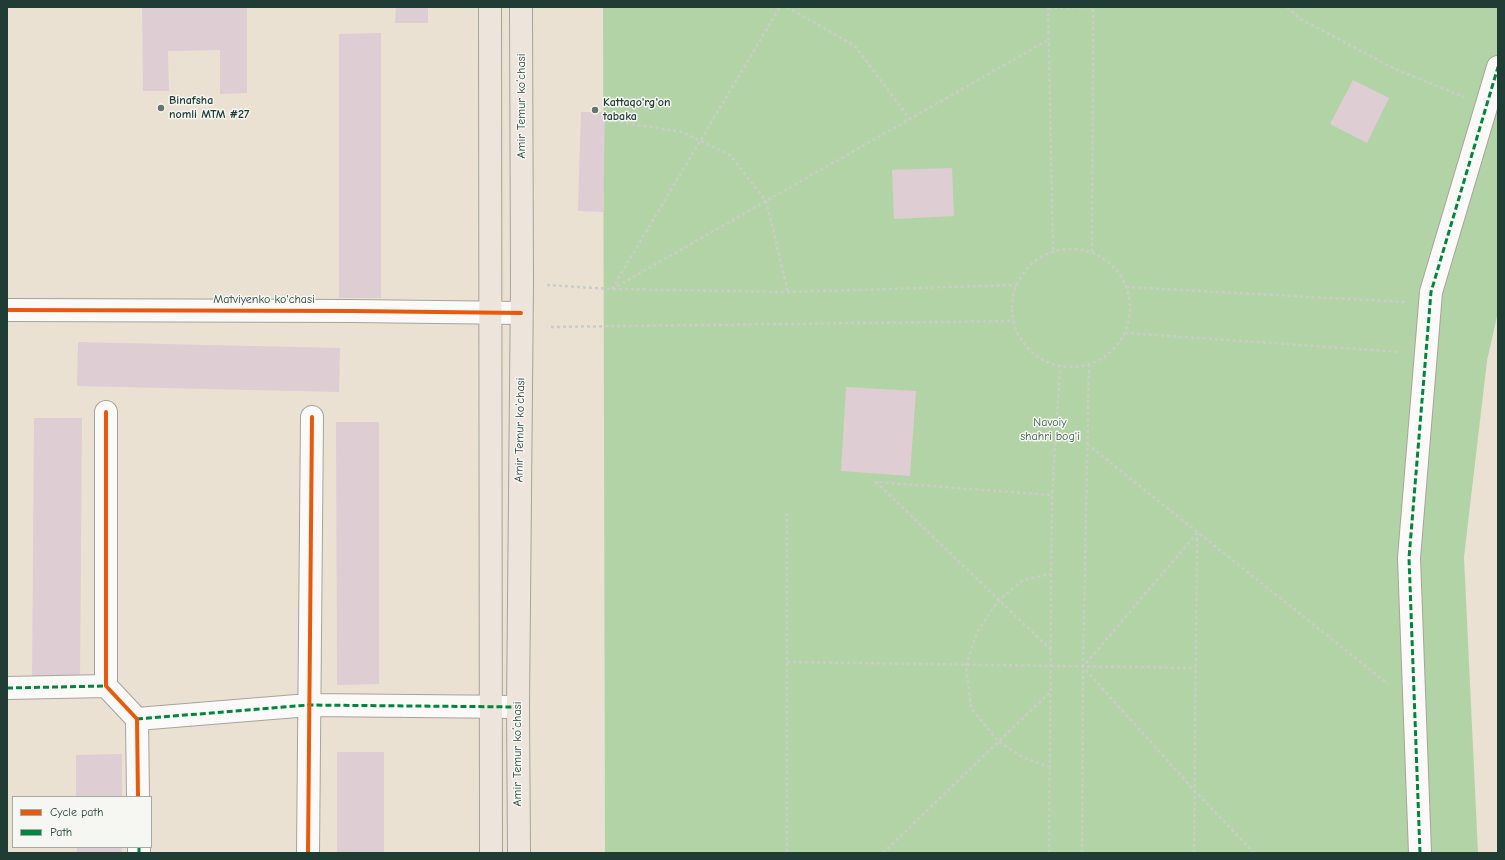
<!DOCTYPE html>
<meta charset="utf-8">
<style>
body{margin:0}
#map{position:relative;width:1505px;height:860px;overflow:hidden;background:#eae1d3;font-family:"Comic Neue",sans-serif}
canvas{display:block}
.frame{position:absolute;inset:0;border:8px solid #1f3d34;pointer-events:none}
.legend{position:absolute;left:12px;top:796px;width:140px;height:52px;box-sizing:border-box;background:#f6f6f2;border:1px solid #a0aca6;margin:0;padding:5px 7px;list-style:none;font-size:12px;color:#1f3d34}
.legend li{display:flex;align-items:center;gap:8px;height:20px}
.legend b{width:20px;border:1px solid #a0aca6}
</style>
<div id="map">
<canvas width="1505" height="860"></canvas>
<div class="frame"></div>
<ul class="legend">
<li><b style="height:5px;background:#e8590c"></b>Cycle path</li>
<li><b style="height:5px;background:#00873e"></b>Path</li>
</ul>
</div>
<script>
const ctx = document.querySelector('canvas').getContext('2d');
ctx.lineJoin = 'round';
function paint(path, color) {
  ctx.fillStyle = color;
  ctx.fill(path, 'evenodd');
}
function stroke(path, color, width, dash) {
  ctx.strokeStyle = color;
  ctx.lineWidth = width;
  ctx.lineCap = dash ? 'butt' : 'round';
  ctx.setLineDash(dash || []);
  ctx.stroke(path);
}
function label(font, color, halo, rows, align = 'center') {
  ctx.font = font + ' "Comic Neue",sans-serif';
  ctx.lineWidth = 3;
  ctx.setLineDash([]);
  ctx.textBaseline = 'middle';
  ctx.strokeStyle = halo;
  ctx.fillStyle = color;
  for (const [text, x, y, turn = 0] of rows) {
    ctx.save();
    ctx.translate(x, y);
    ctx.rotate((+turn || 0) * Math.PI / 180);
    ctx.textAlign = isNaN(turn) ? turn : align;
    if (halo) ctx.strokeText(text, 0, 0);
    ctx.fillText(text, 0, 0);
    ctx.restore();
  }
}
const green = new Path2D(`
 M603,7H1498V312L1487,361L1464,557L1478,853H605Z`);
const building = new Path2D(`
 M142,7H247V93L220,94V50L168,51L169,91H143Z
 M396,7H428V23H395Z
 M381,33V298H339V34Z
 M1353,80L1389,98L1367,143L1330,124Z
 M581,112H605L603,212L578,211Z
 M952,168L954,216L894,219L892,170Z
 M78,342L340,348L339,392L77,386Z
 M846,387L916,391L910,476L841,471Z
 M34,418H82L80,682H32Z
 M336,422H379V684L337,685Z
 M337,752H384V853H337Z
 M122,754V797H76V755Z
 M77,847H122V853H77Z`);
const path = new Path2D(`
 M787,7L855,46L910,119
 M1048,7L1053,251
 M1287,7L1299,18L1395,69L1464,97
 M1048,8L1096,7
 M614,121L682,132L730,155L766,201L788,292
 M1012 308a59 59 0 1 1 118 0a59 59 0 1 1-118 0Z
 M1092,252L1093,7
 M547,285L612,289L788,292L1017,285
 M1126,287L1405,302
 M612,289L1048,40
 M612,289L780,7
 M551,327L1014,321
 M1125,333L1401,352
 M1087,444L1388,684
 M787,513V853
 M1197,533L1083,667L1195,791L1254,853
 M1051,650L876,482L1052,495
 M787,662L1196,668
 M1050,767L1024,758L999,742L971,708L966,665L977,632L999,600L1023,580L1051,574
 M883,853L1050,692
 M1049,853L1052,495L1060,367
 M1082,853L1083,667L1089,364
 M1194,853L1197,533`);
const minor = new Path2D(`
 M7,310L352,311L521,313
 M106,412V686L137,719L138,797
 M7,688L106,686
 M137,719L309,705L518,707
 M139,847V853
 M308,853L312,417
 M1420,853L1409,558L1431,292L1498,67`);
const major = new Path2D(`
 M490,7L491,853
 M519,853L518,707L522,283L521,7`);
const quiet = new Path2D(`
 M7,688L106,686
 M137,719L309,705L518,707
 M139,847V853
 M1420,853L1409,558L1431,292L1498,67`);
const cycleway = new Path2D(`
 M7,310L352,311L521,313
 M106,412V686L137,719L138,797
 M308,853L312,417`);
const markers = [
 [161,108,4,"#66766c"],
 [595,110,4,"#66766c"]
];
const poiNames = [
 ["Binafsha",169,101],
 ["nomli MTM #27",169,115],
 ["Kattaqo'rg'on",603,103],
 ["tabaka",603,117]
];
const streetNames = [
 ["Amir Temur ko‘chasi",522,106,-90],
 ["Matviyenko ko'chasi",264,300],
 ["Amir Temur ko‘chasi",520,430,-89],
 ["Amir Temur ko‘chasi",518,754,-90]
];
const parkNames = [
 ["Navoiy",1050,423],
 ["shahri bog'i",1050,437]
];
paint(green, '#b2d3a6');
paint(building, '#decdd2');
stroke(minor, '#a5a49b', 24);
stroke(major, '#a5a49b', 24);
stroke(path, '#cbcbc7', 2.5, [3, 3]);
stroke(minor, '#fcfaf8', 22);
stroke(major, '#ede4dc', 22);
stroke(quiet, '#00873e', 3, [6, 3]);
stroke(cycleway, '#e8590c', 4);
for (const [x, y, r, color] of markers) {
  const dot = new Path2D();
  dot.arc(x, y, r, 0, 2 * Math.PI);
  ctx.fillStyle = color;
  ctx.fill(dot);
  stroke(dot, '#f6f6f2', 1.5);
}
label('bold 12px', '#1f3d34', '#f6f6f2', poiNames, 'left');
label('12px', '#1f3d34', '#f6f6f2', streetNames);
label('12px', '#386047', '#f6f6f2', parkNames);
</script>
